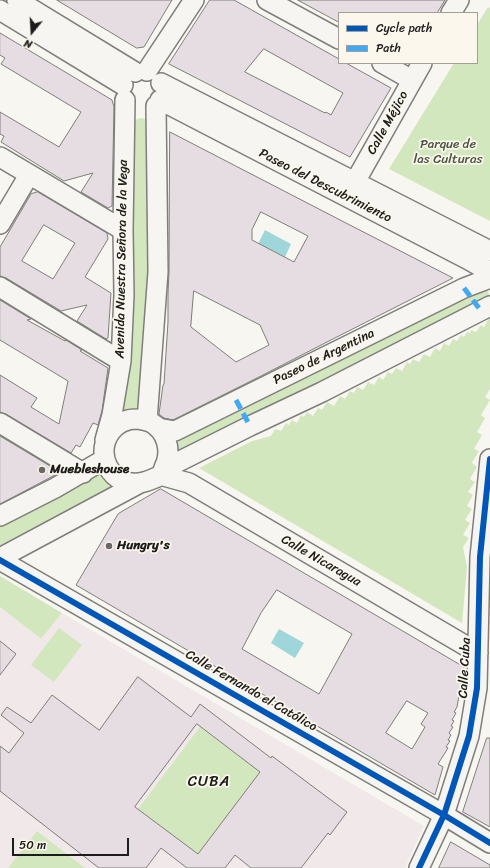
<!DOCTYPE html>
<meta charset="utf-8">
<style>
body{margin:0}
#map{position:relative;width:490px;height:868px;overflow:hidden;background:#f8f6f0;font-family:Sriracha,sans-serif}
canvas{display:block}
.legend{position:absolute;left:338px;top:12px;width:140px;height:52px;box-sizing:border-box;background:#fbf7ec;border:1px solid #a29f99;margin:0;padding:5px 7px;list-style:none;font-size:12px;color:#1c1c1c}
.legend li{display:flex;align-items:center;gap:8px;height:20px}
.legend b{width:20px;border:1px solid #a29f99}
.north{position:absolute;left:12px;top:12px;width:40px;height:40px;-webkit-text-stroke:3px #fbf7ec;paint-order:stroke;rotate:198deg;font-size:11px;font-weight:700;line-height:16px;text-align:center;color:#1c1c1c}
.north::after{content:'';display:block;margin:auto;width:14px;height:18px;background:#1c1c1c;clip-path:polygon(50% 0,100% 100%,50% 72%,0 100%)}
.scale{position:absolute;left:12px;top:838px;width:117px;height:18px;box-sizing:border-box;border:2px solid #1c1c1c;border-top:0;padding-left:5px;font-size:12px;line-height:14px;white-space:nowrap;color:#1c1c1c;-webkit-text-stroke:3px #fbf7ec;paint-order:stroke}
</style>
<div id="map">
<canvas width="490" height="868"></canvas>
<ul class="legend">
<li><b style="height:5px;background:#0057b8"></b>Cycle path</li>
<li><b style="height:5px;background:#3fa9f5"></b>Path</li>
</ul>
<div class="north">N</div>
<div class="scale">50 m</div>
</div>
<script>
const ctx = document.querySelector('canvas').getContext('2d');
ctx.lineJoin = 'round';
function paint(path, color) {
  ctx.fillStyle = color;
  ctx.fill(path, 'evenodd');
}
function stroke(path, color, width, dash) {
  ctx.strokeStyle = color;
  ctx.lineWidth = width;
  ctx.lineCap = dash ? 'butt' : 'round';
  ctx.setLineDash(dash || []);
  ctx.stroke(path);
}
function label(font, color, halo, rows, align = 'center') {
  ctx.font = font + ' Sriracha,sans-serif';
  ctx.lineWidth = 3.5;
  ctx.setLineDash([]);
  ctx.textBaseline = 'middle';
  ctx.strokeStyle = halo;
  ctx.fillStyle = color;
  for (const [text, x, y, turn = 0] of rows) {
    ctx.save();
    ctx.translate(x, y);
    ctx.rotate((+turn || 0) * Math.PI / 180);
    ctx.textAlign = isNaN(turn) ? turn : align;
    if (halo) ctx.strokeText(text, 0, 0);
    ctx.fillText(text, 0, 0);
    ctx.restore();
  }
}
const built = new Path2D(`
 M0,607L41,639L62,613L424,826L405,868H0Z`);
const green = new Path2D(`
 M488,7L490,8V221L389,169L454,63H477V25Z
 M142,118L147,120L150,127L148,315L139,412L120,416L133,122L137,119Z
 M486,284L490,298L175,456L174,441Z
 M490,316V389L485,397L490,400L481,415L485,418L477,432L482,435L474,449L479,451L472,463L477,467L470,479L475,482L468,492L473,495L467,506L472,509L465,520L470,523L463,535L469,538L463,547L467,567L462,623L199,468L252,441L271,436L275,429L281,431L286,423L289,425L292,420L297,423L301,415L304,417L307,412L313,416L318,408L322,410L327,402L334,406L340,396L345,399L350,391L354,393L357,387L363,390L368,382L374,385L379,377L383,380L388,372L392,374L396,368L402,371L407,362L410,364L413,359L419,362L424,354L430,357L435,348L440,351L444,343L449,346L453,339L457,341L461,335L464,337L467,332L470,333L471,330L476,332L481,325L484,327Z
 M104,471L124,487L0,551V525Z
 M0,576L62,613L41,639L0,607Z
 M59,628L82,645L54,682L31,665Z
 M200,727L260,772L198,854L138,809Z
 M37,831L85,868H8Z`);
const water = new Path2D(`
 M265,230L291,244L285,257L258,244Z
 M279,629L304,643L295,658L271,643Z`);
const building = new Path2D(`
 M57,0H172L144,47L137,48Z
 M210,0H234L339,59V63H346L391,88L350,157L169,64ZM264,49L343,93L331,115L326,112L325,113L321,111L245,72Z
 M298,0H445L437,13H339V22Z
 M0,33L112,100L114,107L112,206L108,208L81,192L93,173L64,181L1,142L4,136L0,134V112L59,147L81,112L1,64L5,58L0,55Z
 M170,132L344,222L453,278L325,343L261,376L173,420L164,418L159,414L163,385L164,384L168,322V293L169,272ZM261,212L308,236L294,262L252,240V230ZM194,291L260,325L269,345L236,362L191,327Z
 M38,192L107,233L108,239L85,277L111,293L108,338L106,339L77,321L87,305L61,311L6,278L0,276V247L31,194ZM44,225L75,243L53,279L22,261Z
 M0,300L31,319L27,320L65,341L66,340L82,350L80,351L108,368L102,411L98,425L93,423L80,447L76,445L71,453L6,414L0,412V375L37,398L31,407L59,424L68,381L0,340Z
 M0,436L55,469L57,474L0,504Z
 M161,489L464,667L457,707L454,712L456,713L452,720L454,721L451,726L453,727L449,733L451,735L448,740L450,741L446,747L448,748L438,764L443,767L435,795L76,585L118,514ZM277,590L352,634L319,694L242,649L261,613ZM407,701L428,713L421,724L425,727L412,749L386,733Z
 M0,641L16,654L0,675Z
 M138,677L191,717L200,704L271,758L272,756L347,812L330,835L328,833L301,868H251L235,855L225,868H187L161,848L146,868H99L0,791V746L9,753L24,733L1,715L7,707L31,723L52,695L99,730ZM197,724L260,772L198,854L135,807Z
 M487,738H490V827L463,812Z
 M451,842L490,865V868H439Z`);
const street = new Path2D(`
 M17,0L135,72
 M267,0L339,39
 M0,10L123,85
 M451,13L459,0
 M382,63L412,80
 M147,71L194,0
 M161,83L490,251
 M160,100L467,259L490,272
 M0,157L123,230
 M355,182L422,63
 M0,224L29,175
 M0,287L121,361
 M137,419C143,420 148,421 152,423C166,431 171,449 166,463C164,467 163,472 161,475C158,477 148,481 144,482C111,491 90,450 115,427C118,424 124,421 128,420C131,419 134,419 137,419Z
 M147,421L158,272L156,106
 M0,423L83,473
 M158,428L175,431L464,288L490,278
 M105,440L112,415L121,361L124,295L123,230L125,100
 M164,469L250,426L322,392L490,306
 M160,475L189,483L478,653
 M0,516L55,488L105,459
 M0,558L140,483
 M0,560L444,815L490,843
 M419,868L444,815L469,736L477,688L480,557L490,459`);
const quiet = new Path2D(`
 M464,288L481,311
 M236,400L250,426`);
const cycleway = new Path2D(`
 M0,560L444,815L490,843
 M419,868L444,815L469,736L477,688L480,557L490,459`);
const markers = [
 [42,470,4,"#696866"],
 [109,546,4,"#696866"]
];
const streetNames = [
 ["Calle Méjico",388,123,-61],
 ["Paseo del Descubrimiento",325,186,27],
 ["Avenida Nuestra Señora de la Vega",122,259,-89],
 ["Paseo de Argentina",324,357,-26],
 ["Calle Nicaragua",321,561,30],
 ["Calle Cuba",465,668,-87],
 ["Calle Fernando el Católico",251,691,30]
];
const parkNames = [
 ["Parque de",448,145],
 ["las Culturas",448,160]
];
const poiNames = [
 ["Muebleshouse",50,470],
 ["Hungry's",117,546]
];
const quarterNames = [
 ["CUBA",209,782]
];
paint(built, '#f1e9e9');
paint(green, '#d3e7be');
paint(water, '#9ed6d9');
paint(building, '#e5dde2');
stroke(building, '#7f7e7b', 1);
stroke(street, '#7f7e7b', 22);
stroke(street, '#f6f5f1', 19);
stroke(quiet, '#3fa9f5', 5, [10, 5]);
stroke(cycleway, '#0057b8', 6);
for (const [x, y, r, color] of markers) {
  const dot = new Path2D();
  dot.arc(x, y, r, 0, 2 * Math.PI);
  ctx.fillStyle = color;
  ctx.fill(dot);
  stroke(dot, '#fbf7ec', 1.5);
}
label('13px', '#1c1c1c', '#fbf7ec', streetNames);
label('13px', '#4a5541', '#fbf7ec', parkNames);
label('bold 13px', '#1c1c1c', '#fbf7ec', poiNames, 'left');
ctx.letterSpacing = '1px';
label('15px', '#1c1c1c', '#fbf7ec', quarterNames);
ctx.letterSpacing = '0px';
</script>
